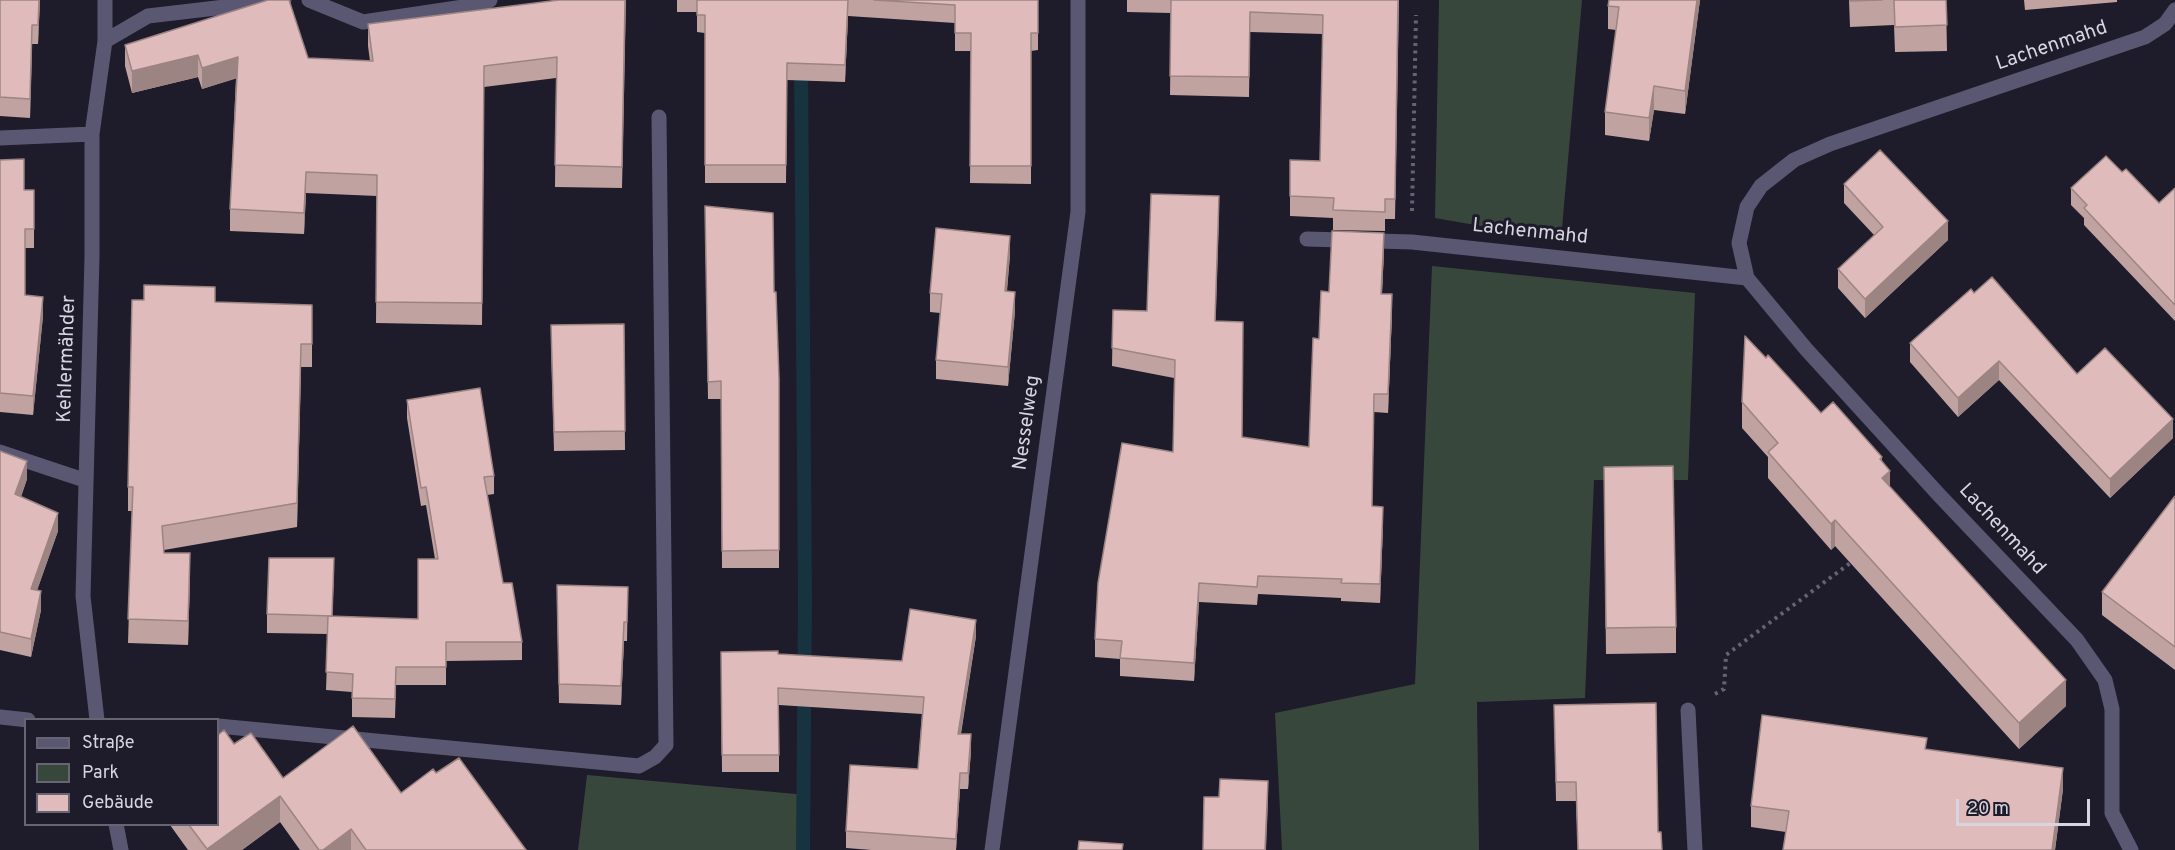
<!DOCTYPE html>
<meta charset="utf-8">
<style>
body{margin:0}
#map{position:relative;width:2175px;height:850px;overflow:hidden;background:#1e1b2a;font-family:Overpass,sans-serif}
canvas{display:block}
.legend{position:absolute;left:24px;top:718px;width:195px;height:108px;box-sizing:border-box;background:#1e1b2a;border:2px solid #686573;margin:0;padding:8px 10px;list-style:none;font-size:18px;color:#d7d5e0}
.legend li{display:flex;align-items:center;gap:12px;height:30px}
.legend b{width:30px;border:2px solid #686573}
.scale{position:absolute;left:1956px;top:799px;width:134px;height:27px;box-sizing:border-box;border:3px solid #d7d5e0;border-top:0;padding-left:8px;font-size:18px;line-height:21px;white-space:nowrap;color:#d7d5e0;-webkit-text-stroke:4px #1e1b2a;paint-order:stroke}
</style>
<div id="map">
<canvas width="2175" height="850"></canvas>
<ul class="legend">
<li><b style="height:8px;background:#5a5773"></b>Straße</li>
<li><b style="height:16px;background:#38473c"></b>Park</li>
<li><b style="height:16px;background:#dfbcbb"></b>Gebäude</li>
</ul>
<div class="scale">20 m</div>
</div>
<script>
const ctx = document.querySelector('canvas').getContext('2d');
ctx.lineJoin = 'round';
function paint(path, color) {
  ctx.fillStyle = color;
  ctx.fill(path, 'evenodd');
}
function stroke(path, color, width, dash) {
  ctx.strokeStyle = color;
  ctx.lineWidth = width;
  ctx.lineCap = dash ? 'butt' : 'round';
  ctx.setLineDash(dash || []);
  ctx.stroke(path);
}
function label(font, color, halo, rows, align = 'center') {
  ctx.font = font + ' Overpass,sans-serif';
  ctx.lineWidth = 6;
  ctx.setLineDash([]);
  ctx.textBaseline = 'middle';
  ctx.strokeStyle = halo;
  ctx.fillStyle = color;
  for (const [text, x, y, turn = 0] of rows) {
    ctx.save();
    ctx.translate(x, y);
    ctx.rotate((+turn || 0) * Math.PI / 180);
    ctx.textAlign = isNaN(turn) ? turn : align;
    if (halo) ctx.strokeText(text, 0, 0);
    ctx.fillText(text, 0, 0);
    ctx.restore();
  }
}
const green = new Path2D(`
 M1439,0H1582L1561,240L1435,218Z
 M1432,266L1695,293L1688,480H1594L1585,698L1477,702L1479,850H1282L1275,713L1415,684Z
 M587,775L807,795L810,850H578Z`);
const stream = new Path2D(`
 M801,63L805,600L803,850`);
const path = new Path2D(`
 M1412,211L1416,15
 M1715,694L1724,689L1726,655L1853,561`);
const minor = new Path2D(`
 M309,0L363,22L483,4L490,0
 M105,41L148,16L284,0
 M0,138L92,134
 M1307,239L1412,242L1747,278
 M0,452L84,480
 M1688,710L1695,850
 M0,717L28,720
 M97,720L83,596L92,257V134L105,41V0
 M218,726L639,766L655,757L666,745L659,117
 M116,824L121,850
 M992,850L1078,212V0
 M2131,850L2112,813V709L2105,680L2077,640L1940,496L1806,349L1747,278L1739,243L1747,207L1761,186L1794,160L1830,144L2145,37L2165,24L2175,10`);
const wall = new Path2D(`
 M0,0H40L38,44H32L30,118L0,116Z
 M626,0L622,188L555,187L556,78L484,87L482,325L376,323L377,196L306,193L304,234L230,231V209L236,78L202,89L198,77L132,93L125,66V45L308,58L370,61L368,46V24Z
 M677,0H1038V50L1031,51V184L970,183L971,51H955V23L848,16L845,82L787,80L786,183H705V33L697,32V12H677Z
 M1127,0H1399L1395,219H1385V231L1333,230V218L1290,216V160L1320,161L1323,34L1250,32L1249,97L1170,95L1171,13L1127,12Z
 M1700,0L1685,114L1654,110L1649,141L1605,135V112L1616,30L1608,29V6Z
 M1849,0H1946L1947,51L1895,52L1894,25L1850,27Z
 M2024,0H2117V2L2025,10Z
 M0,160L24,190H34V248H25V295L43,316L33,415L0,412Z
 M2122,172L2159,203L2175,188V321L2084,225V218L2071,205V188Z
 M1844,184L1948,240L1865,318L1838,288V269L1874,235L1844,203Z
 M705,206L774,292L779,379V568H722L721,399H708Z
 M1219,214L1215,321L1242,437L1309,447L1319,339L1329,292L1384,251L1382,294L1392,313L1388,413L1374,412L1372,506L1383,525L1380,603L1341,601V598L1258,594L1257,605L1199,602L1194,681L1120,676V659L1095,657V639L1173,452L1174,378L1112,366L1113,310L1147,311Z
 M1010,255L1007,291L1015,311L1008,386L936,379V360L940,313L930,312V293Z
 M1974,293L2077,374L2173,438L2110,498L1999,380L1958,417L1910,362V343Z
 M215,302L312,305V367H301L297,527L164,550V553L190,577L188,645L128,643L132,511H128V487Z
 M624,324L625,450L554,451L551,344Z
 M1766,358L1821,413L1882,462L1890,487L2066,706L2019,749L1835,546L1831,550L1768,478V457L1742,428V402Z
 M407,400L494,476V494L487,495L503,583L522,642V660L446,661V685H396L395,718L352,717V692L326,690L328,634L267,633V614L334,577L332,617L418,619L435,559L426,505L421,506L407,418Z
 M0,451L27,479L21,497L58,531L37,590L41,610L31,657L0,650Z
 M1604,493L1676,627V653L1606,654Z
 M2175,496V670L2102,615V592Z
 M628,587L627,641H624L621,705L559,703L557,603Z
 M976,636L961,734L971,751L968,789H960L956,850H872L846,848V831L918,769L922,714L779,705V772H722L721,652L902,661Z
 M1554,705L1658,832L1662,850H1578L1576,801H1556Z
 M234,744L283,778L401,793L436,773L526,850H300L280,822L242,850H188L170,825H218Z
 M1927,749L2063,789L2055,850H1783L1786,832L1751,827V806Z`);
const shadedWall = new Path2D(`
 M39,0H40L38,44V25Z
 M848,0V16L845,82V65Z
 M1697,0H1700L1685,114V91Z
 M32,25V44L30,118V99Z
 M198,55V77L132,93V71Z
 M238,57V78L202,89V68Z
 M1654,86V110L1649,141V118Z
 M306,172V193L304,234V213Z
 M1219,196V214L1215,340V321Z
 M1948,221V240L1865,318V299Z
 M1384,233V251L1381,313V294Z
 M1010,236V255L1005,310V291Z
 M1015,292V311L1008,386V367Z
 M1392,294V313L1388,413V394Z
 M43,297V316L33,415V396Z
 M301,344V367L297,527V503Z
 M1999,361V380L1958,417V398Z
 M2173,419V438L2110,498V479Z
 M1882,457V478L1890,471V497L1882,504L1880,459Z
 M27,461V479L15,513V494Z
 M1383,507V525L1380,603V584Z
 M58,513V531L31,608V589Z
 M1835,520V546L1831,550V524Z
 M190,553V577L188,645V621Z
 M1199,583V602L1194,681V663Z
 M41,591V610L31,657V639Z
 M976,620V636L958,750V734Z
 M624,622V641L621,705V686Z
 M2066,680V706L2019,749V723Z
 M971,734V751L968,789V773Z
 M2063,768V789L2055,850H2052Z
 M960,773V789L956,850V839Z
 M1268,781V803L1266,850H1265Z
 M280,796V822L242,850H207V849Z
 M351,829V850H323Z`);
const building = new Path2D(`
 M0,0H39L38,25H32L30,99L0,97Z
 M268,0H289L308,58L373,61L368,24L559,0H625L622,167L555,165L557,57L484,66L482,303L376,302L377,175L306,172L304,213L230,209L238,57L202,68L198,55L132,71L125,45Z
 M697,0H848L845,65L787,63L786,165H705V15H697Z
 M874,0H1038V33H1031V166H970L971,33H955V5Z
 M1171,0H1398L1395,199H1385V212L1333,210L1334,198L1290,196V160L1320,161L1323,15L1250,12L1249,77L1170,76Z
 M1609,0H1697L1685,91L1654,86L1649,118L1605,112L1619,7L1608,6Z
 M1850,0H1882L1850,1Z
 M1894,0H1946L1947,25L1895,27Z
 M1880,150L1948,221L1865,299L1838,269L1883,227L1844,184Z
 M2106,156L2122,172L2126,169L2159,203L2175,188V305L2084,208L2087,205L2071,188Z
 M24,159V190H34V229H25V295L43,297L33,396L0,393V160Z
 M1151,194L1219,196L1215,321L1243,322L1242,437L1309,447L1313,338L1319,339L1321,291L1329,292L1332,231L1384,233L1381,294H1392L1388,394H1374L1372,506L1383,507L1380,584L1341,583L1342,579L1258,576L1257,587L1199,583L1194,663L1120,658L1122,641L1095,639L1098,583L1122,443L1173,452L1175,360L1112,348L1113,310L1147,311Z
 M705,206L773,213L774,292H776L779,379V550L722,551L721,381L708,382Z
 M936,228L1010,236L1005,291L1015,292L1008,367L936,360L942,294L930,293Z
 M1992,277L2077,374L2105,348L2173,419L2110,479L1999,361L1958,398L1910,343L1971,289L1974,293Z
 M144,285L215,287V302L312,305V344H301L297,503L162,526L164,553H190L188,621L128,619L133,487H128L132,300H144Z
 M624,324L625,431L554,432L551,325Z
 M1745,336L1766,358L1768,355L1821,413L1833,402L1882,457L1880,459L1890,471L1882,478L2066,680L2019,723L1835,520L1831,524L1768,452L1778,443L1742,402Z
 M480,388L494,476L484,477L503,583H512L522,642H446V667H396L395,699L352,698L353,674L326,672L328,616L418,619V559H438L426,487L421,488L407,400Z
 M0,451L27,461L15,494L58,513L31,589L41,591L31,639L0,632Z
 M1673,466L1676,627L1606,628L1604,467Z
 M2175,496V647L2102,592Z
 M269,558H334L332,616L267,614Z
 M557,585L628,587L627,622H624L621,686L559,684Z
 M910,609L976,620L958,734H971L968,773H960L956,839L846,831L850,765L918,769L924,697L778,688L779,755H722L721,652L778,651V654L902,661Z
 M1656,703L1658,832H1661L1662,850H1578L1576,782H1556L1554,705Z
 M1762,715L1927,738L1925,749L2063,768L2052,850H1783L1789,811L1751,806Z
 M353,726L401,793L433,769L436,773L459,758L526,850H366L351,829L323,850H319L280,796L207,849L189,825H218V735L224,730L234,744L251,733L283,778Z
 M1220,779L1268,781L1265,850H1203L1204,797H1219Z
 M1079,841L1123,844L1122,850H1078Z`);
const streetNames = [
 ["Lachenmahd",2052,47,-19],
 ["Lachenmahd",1530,233,6],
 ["Kehlermähder",68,359,-88],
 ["Nesselweg",1028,423,-82],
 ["Lachenmahd",2001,530,47]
];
paint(green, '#38473c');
stroke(stream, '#17333f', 14);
stroke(path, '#666371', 4, [3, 4.5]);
stroke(minor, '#5a5773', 15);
paint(wall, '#c0a2a1');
paint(shadedWall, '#9c8483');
paint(building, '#dfbcbb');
stroke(building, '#9c8483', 1.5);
label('20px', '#d7d5e0', '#1e1b2a', streetNames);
</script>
